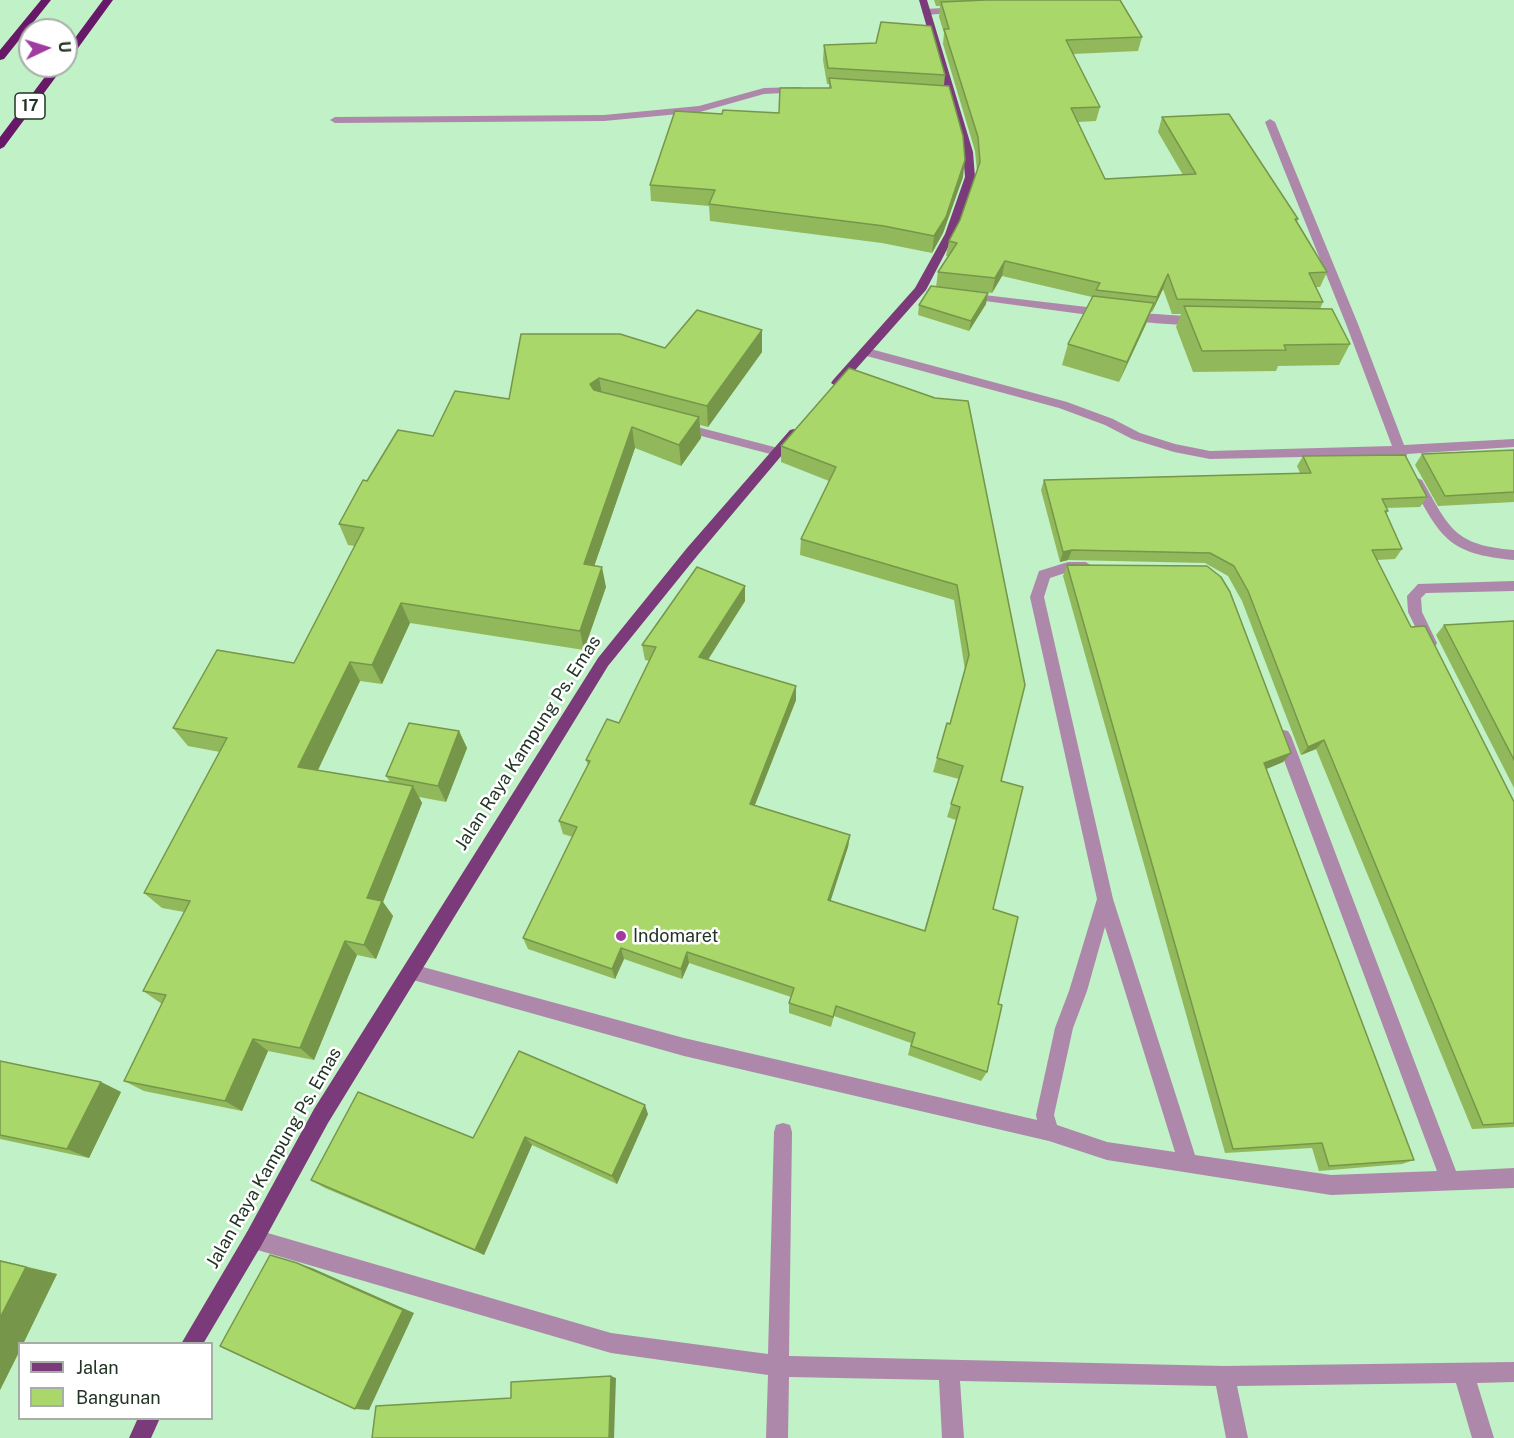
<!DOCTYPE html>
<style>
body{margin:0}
#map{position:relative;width:1514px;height:1438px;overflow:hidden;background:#c1f1c6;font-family:"Public Sans",sans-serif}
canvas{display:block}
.legend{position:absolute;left:18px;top:1342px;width:195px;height:78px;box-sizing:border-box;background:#fff;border:2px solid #a7aea8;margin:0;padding:8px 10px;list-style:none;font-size:18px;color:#223525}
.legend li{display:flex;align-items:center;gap:12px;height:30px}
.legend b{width:30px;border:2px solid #a7aea8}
.north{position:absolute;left:18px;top:18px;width:60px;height:60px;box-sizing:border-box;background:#fff;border:2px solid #a7aea8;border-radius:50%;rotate:86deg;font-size:16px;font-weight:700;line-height:24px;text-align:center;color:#223525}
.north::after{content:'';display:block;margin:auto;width:21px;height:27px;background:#a03b9f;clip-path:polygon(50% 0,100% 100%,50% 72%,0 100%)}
</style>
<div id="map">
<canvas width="1514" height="1438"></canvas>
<ul class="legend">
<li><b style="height:8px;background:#7b3a7a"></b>Jalan</li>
<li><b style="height:16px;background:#a9d76a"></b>Bangunan</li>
</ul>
<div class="north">U</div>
</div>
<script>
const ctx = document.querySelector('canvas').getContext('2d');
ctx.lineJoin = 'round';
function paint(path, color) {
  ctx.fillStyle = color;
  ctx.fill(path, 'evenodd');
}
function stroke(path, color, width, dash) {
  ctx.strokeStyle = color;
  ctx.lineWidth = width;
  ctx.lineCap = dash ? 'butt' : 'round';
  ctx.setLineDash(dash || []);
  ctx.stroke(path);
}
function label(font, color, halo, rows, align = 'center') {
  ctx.font = font + ' "Public Sans",sans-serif';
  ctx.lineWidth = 5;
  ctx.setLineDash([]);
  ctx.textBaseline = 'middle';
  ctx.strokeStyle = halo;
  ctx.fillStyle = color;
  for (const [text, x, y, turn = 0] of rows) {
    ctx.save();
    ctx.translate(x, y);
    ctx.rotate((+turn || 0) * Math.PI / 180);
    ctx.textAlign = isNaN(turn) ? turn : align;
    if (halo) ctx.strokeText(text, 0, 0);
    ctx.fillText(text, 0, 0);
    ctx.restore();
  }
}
const service = new Path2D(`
 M800,87L805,90L803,92L764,94L700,112L604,121L335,123L330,120L335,117L604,115L699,106L764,88Z`);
const minor = new Path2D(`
 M959,7L962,8V12L926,15L922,12L926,9Z
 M1270,119L1275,122L1358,324L1404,445L1514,439V447L1407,454L1406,459H1398L1395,455L1210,459L1174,452L1132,439L1105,425L1059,408L863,355L861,352L867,348L1067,402L1113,419L1140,433L1175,444L1210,451L1392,446L1346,324L1265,122Z
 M967,293L1104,309L1110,313L1104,317L963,298L961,296Z
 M1128,312C1141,314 1199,315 1205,320C1194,329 1139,322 1124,319V313Z
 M682,423L778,448L784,452L778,456L678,430L676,427L678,424Z
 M1417,478L1422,480C1450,529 1454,545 1514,550V560C1448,554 1441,538 1411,483Z
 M1068,562H1086L1093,567L1086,572H1068L1050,578L1044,597L1113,899L1195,1155L1331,1175L1437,1171L1275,736L1278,731L1283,730L1288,731L1291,736L1456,1171L1514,1168V1188L1331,1195L1107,1160L1049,1141L684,1056L406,978L403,972L406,966L412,964L684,1038L1037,1120L1036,1115L1055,1028L1069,991L1097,899L1030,597L1039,571ZM1105,927L1175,1152L1107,1142L1057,1125L1054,1115L1073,1028L1087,991Z
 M1514,581V591L1426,593L1421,598L1422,612L1437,643L1435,647H1425L1408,612L1407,596L1418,584Z
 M783,1123L790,1125L792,1132L789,1356L1224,1366L1514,1362V1382L1477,1383L1494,1438H1472L1456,1383L1237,1386L1248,1438H1226L1216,1386L960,1381L964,1438H942L939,1380L789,1377L788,1438H766L768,1375L611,1353L254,1249L247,1246L244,1239L247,1232L254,1229L611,1333L768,1354L774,1132L776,1125Z`);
const primary = new Path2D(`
 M919,0H927L973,152L975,177L966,203L955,234L926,290L841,386L837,387L831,383L833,380L915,288L945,234L965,177L963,152Z
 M794,429L800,433L798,436L697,556L608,666L328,1123L261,1246L203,1344H181L247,1232L314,1109L598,658L687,548L790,430Z
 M138,1418H160L151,1438H129Z`);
const motorway = new Path2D(`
 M41,0H51L4,59L0,60V50Z
 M103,0H113L70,59L66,60V50Z
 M53,66H64L4,147L0,149V137Z`);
const wall = new Path2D(`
 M934,0H1120L1142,37L1138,51L1073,54L1100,107L1096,121L1078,122L1105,179L1183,175L1158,132L1162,117L1298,219L1297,222L1327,272L1320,287H1315L1323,302L1320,309L1350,344L1339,365L1278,366L1276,371L1193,372L1176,327L1181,314H1172L1163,289L1152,312H1151L1146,324L1119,382L1062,365L1068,344L1092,297L1002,276L992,293L948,288L986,304L969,331L918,315L919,305L936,287L938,272L948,256H946L949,241L960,220L977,171L975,151L943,44L944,33L939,17L940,6H936Z
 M824,45L945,75L944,85L963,177L943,233L932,253L882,243L710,221L709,206L651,201L650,185L722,114L779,113L829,88V84H827L823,60Z
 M665,348L762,352L708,427L700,425L701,438L681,466L635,448L594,566L606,587L584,650L410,623L382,684L360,681L317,770L390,782L386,776L459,731L467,748L446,802L419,797L422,803L383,902L393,916L376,959L357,955L314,1060L268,1051L242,1111L144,1091L124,1081L162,1004L143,991L184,912L162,908L144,893L220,752L188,746L173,728L294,663L355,546L348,545L339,524L367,481L433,436L509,399Z
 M935,398L1001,781L993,909L998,1004L987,1072L981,1081L908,1055L911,1043L834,1016L831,1027L789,1013V1003L791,997L689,963L682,979L624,959L615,979L528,949L523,938L573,837L563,834L559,821L588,765L586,760L619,723L650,661L645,660L642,645L745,586V601L708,660L796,686V700L755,805L850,835L848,847L830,901L924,931L956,820L947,817L959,779L933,772L937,758L950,724L965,670L954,600L800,555L801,539L829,481L781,462V446Z
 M1514,450V502L1438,506L1415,465L1422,454Z
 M1303,456L1427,497L1420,507L1386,508L1388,511L1386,514L1402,549L1395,559L1377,560L1411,627L1514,802V1127L1472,1129L1316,749L1301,755L1242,601L1228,576L1205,563L1068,560L1060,562L1041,490L1044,480L1300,473L1297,466Z
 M1067,565L1291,753L1283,762L1266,769L1414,1160L1402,1164L1319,1171L1312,1148L1225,1153L1063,576Z
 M1514,621V788L1436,635L1444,625Z
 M0,1061L101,1082L121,1092L89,1158L0,1139Z
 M648,1114L617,1184L532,1145L484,1255L325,1188L311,1180L473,1138Z
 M0,1260L57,1274L23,1344H20V1350L0,1390Z`);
const shadedWall = new Path2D(`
 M965,160L963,177L943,233L932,253L934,236Z
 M1005,261L1002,276L992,293L995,278Z
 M1168,274L1163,289L1152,312L1157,297Z
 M988,293L986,304L969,331L971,321Z
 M1154,303L1146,324L1119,382L1127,362Z
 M762,330V352L708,427L707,406Z
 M599,378L603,400L594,406L590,384Z
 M699,417L701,438L681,466L679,445Z
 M632,427L635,448L588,584L584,564Z
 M1072,550L1068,560L1060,562L1063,552Z
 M602,567L606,587L584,650L580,631Z
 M745,586V601L700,672L699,657Z
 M401,603L410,623L382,684L372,665Z
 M350,662L360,681L311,785L298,767Z
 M796,686V700L750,817V804Z
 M459,731L467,748L446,802L438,786Z
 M1324,740L1316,749L1301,755L1308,747Z
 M1291,753L1283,762L1257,773L1264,763Z
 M413,786L422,803L383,902L393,916L376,959L364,945L367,898Z
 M850,835L848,847L827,912L828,900Z
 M345,941L357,955L314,1060L300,1048Z
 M621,948L624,959L615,979L612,969Z
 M687,952L689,963L682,979L681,969Z
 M253,1039L268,1051L242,1111L225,1101Z
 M101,1082L121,1092L89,1158L67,1149Z
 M645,1105L648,1114L617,1184L612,1176Z
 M525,1137L532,1145L484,1255L475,1250Z
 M297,1263L312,1268L414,1313L369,1410L355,1409Z
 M26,1267L57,1274L23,1344H20V1350L0,1390V1318Z
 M611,1376L616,1378L614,1438H609Z`);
const building = new Path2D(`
 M986,0H1120L1142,37L1066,40L1100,107L1071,108L1105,179L1196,174L1162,117L1229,114L1298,219H1295L1327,272L1309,273L1323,302L1177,299L1168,274L1157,297L1096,290L1100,283L1005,261L995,278L938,272L957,243L949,241L960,220L980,162L978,137L944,29H949L941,2Z
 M881,22L931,26L945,75L828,68L824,45L876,43Z
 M829,78L949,86L963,136L965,160L946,217L934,236L884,226L709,204L715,190L650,185L675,111L722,114L723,110L779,113L780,88H831Z
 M931,286L988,293L971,321L919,305Z
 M1093,296L1154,303L1127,362L1068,344Z
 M1184,306L1332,309L1350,344L1284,345L1286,350L1202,351Z
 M697,310L762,330L707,406L599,378L590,384L594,390L699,417L679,445L632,427L584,564L602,567L580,631L401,603L372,665L350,662L298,767L413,786L367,898L382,901L364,945L345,941L300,1048L253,1039L225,1101L124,1081L166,995L143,991L190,901L144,893L227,738L173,728L217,650L294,663L364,528L339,524L363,480L367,481L398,430L433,436L455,391L509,399L521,334H620L665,348Z
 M849,368L935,398L968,401L1025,685L1001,781L1023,787L993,909L1018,917L998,1004L1002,1005L987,1072L911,1046L915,1033L836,1006L833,1017L789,1003L794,988L687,952L681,969L621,948L612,969L523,938L577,827L559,821L590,761L586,760L607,719L619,723L656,647L642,645L697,567L745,586L699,657L796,686L750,804L850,835L828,900L925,931L960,807L951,804L963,766L937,758L947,723L950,724L969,655L957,585L801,539L836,467L781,446Z
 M1514,450V492L1445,496L1422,454Z
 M1405,455L1427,497L1382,499L1388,511H1385L1402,549L1372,550L1411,627L1425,626L1514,802V1123L1483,1125L1324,740L1308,747L1248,591L1234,566L1210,553L1072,550L1063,552L1044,480L1311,473L1303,456Z
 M1067,565L1207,566L1221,577L1230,592L1291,753L1264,763L1414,1160L1329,1166L1322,1143L1233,1149Z
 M1514,621V760L1444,625Z
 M409,723L459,731L438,786L386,776Z
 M519,1051L645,1105L612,1176L525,1137L475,1250L311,1180L358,1092L473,1138Z
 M0,1061L101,1082L67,1149L0,1135Z
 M270,1255L297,1263L403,1310L355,1409L220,1346Z
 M0,1261L26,1267L0,1318Z
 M611,1376L609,1438H372L376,1406L511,1398V1382Z`);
const markers = [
 [621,936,6,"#a03b9f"]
];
const shields = [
 [30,106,30]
];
const shieldNames = [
 ["17",30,106]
];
const streetNames = [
 ["Jalan Raya Kampung Ps. Emas",528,743,-57],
 ["Jalan Raya Kampung Ps. Emas",274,1158,-60]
];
const poiNames = [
 ["Indomaret",633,936]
];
paint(service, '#ad88aa');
paint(minor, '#ad88aa');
paint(primary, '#7b3a7a');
paint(motorway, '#681868');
paint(wall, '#91b95b');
paint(shadedWall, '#76964a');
paint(building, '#a9d76a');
stroke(building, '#76964a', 1.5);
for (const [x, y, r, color] of markers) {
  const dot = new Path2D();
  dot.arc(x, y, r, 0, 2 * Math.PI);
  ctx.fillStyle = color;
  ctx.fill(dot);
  stroke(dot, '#fff', 2);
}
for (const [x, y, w] of shields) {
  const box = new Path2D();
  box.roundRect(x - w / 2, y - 13, w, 26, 4.5);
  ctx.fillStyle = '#fff';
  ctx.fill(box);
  stroke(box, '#223525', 1.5);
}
label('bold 16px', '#223525', null, shieldNames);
label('18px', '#223525', '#fff', streetNames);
label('18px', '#223525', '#fff', poiNames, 'left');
</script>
